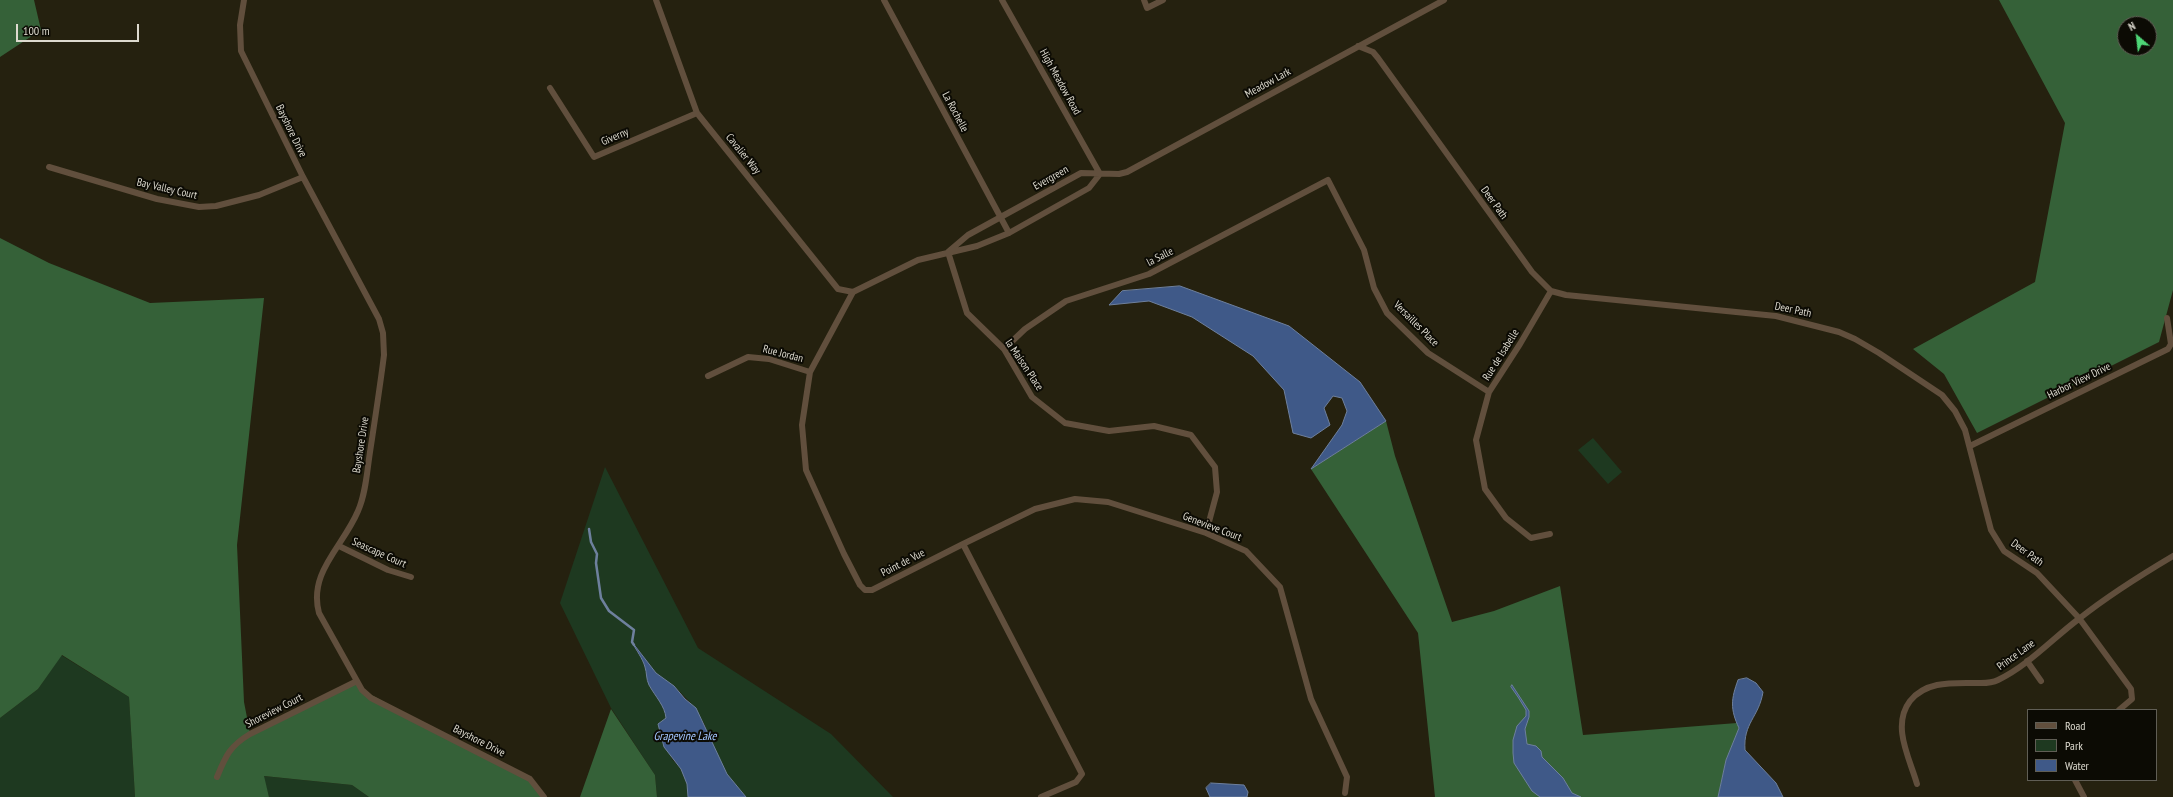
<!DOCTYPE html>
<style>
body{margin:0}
#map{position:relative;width:2173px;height:797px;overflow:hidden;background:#25210f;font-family:"PT Sans Narrow",sans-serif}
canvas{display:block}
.legend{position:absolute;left:2027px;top:709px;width:130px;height:72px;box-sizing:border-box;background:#0c0b04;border:1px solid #605e55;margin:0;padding:5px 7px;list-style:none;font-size:12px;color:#dddacf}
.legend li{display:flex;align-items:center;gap:8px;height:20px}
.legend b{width:20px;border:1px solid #605e55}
.north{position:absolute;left:2117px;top:16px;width:40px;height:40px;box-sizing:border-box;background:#0c0b04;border:1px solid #605e55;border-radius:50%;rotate:332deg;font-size:11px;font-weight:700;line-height:16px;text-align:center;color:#dddacf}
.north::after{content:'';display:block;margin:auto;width:14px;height:18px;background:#4dd676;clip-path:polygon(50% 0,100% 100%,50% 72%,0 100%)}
.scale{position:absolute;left:16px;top:24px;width:123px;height:18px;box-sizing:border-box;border:2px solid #dddacf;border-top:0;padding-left:5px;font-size:12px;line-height:14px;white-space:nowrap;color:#dddacf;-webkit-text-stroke:3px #0c0b04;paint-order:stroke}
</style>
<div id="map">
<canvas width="2173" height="797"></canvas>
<ul class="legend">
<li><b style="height:5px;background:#614f3d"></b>Road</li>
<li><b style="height:11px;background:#1e3920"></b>Park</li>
<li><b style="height:11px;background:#3f5988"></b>Water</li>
</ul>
<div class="north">N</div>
<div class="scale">100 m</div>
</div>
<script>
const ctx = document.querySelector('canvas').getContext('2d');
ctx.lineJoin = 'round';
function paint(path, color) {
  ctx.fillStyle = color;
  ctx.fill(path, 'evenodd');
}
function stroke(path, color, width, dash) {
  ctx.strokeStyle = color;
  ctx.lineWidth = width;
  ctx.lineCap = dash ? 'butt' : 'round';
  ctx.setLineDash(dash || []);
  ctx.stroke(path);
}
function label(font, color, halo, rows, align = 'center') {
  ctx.font = font + ' "PT Sans Narrow",sans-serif';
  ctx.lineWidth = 4;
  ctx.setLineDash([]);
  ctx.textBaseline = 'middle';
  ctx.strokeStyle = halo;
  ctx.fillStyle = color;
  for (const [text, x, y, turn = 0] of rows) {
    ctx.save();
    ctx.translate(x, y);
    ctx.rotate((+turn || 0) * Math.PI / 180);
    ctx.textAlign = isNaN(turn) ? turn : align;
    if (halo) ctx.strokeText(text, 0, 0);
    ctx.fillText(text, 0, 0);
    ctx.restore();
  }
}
const green = new Path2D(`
 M1593,438L1622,472L1608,484L1578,450Z
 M605,467L698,648L831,734L893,797H746L727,774L714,750L704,723L690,702L674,686L656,673L634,644C636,652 643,659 645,667C647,673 646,679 649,685C655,696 664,705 666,718L658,724L672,759L681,769L687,784L688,797H657L655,775L611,708L560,603Z
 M61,655L129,697L135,797H0V718L38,689Z
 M263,776L352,785L369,797H269Z`);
const forest = new Path2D(`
 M0,0H34L41,30L0,57Z
 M1999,0H2173V290L2159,342L1977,433L1944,374L1913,349L2035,282L2065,123ZM2125,24H2149V48H2125Z
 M0,238L49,263L150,303L264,298L237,545L244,702L250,733L357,681L362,690L530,779L544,797H369L352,785L264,776L269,797H135L129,697L62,655L38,689L0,718Z
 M1386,421L1395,456L1452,622L1494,611L1560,586L1583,735L1737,723L1739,727L1737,735L1726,760L1718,797H1435L1418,633L1311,469Z
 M611,709L655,775L657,797H580Z`);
const water = new Path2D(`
 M1180,286L1289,326L1360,382L1386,421L1311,469L1342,425L1347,411L1342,398L1333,396L1324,408L1330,425L1311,438L1293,433L1284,390L1253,356L1192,317L1149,301L1109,305L1122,291Z
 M632,642L656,673L674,686L685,699L696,708L727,774L746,797H688L687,784L681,769L664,747L658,724L666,718C665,706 655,696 649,685C646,679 647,673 645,667C643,659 636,650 632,642Z
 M1747,678L1756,683L1763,692C1759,717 1743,723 1745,750L1776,783L1783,797H1718L1726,760L1739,728C1730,709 1731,699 1738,680Z
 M1512,685L1529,711V717L1525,729L1527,744L1536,746L1541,751L1542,757L1563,778L1572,793L1581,797H1540L1532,791L1514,763L1513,753V740L1517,726L1526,716V710L1518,697L1511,687Z
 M1211,783L1244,785L1248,792L1247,797H1210L1206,788Z`);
const stream = new Path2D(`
 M589,529L591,542L597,554L596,563L601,598L609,611L634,630L632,642L634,645`);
const minor = new Path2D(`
 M244,0L240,25L241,51L303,177L379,319L383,333L384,355C380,387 375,419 370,452C367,471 366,493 358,511C343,547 308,572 319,613L362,690L371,698L530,779L544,797
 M656,0L697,113L838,289L853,292
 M884,0L1009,233
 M1002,0L1100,174
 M1144,0L1147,8L1163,0
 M1358,46L1373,52L1378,58L1532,272L1551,291L1566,295L1776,316L1839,332L1855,339L1879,353L1942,395L1955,411L1965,430L1991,530L2004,551L2037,573L2079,618L2131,689L2132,699L2119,710
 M550,88L594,157L697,113
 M49,167L157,199L199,207L216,206L259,195L303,177
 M948,252L968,235L1081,173L1119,174L1127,172L1444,0
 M948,252L967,313L1004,349L1032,397L1065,423L1109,431L1154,426L1191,435L1215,467L1217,492L1206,533
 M853,292L810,372L802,425L806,470L844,554L860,585L865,590H872L963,544L1082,774L1076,782L1041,797
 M853,292L918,260L977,246L1009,233L1089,188L1100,174
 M1004,349L1025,329L1066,301L1149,274L1328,180L1364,250L1374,288L1387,313L1428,353L1489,392
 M708,376L748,357L769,359L810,372
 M1970,446L2168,349L2171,344L2167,318
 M1550,534L1531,538L1506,518L1485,489L1476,440L1489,392L1520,344L1551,291
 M963,544L1035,509L1075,499L1108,502L1206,533L1246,551L1280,587L1311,699L1347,777L1345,793
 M339,546L388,570L411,577
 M2027,661L2041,681
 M217,777C226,755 230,746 250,734L357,681
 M2075,780L2084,797
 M1917,784C1910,759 1891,726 1910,701C1926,681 1952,683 1975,683C1983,683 1990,684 1998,680C2029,665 2053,638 2080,618C2109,595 2141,575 2173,556`);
const streetNames = [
 ["High Meadow Road",1060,82,61],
 ["Meadow Lark",1268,83,-29],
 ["La Rochelle",955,112,62],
 ["Bayshore Drive",291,131,64],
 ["Giverny",615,137,-23],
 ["Cavalier Way",743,154,51],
 ["Evergreen",1051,178,-29],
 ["Bay Valley Court",167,189,13],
 ["Deer Path",1494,203,54],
 ["la Salle",1160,257,-27],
 ["Deer Path",1793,310,12],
 ["Versailles Place",1416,324,45],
 ["Rue Jordan",783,354,14],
 ["Rue de Isabelle",1501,355,-58],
 ["la Maison Place",1024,365,56],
 ["Harbor View Drive",2079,381,-26],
 ["Bayshore Drive",361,445,-81],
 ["Genevieve Court",1212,527,21],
 ["Seascape Court",379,553,24],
 ["Deer Path",2027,553,36],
 ["Point de Vue",903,563,-27],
 ["Prince Lane",2016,655,-36],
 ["Shoreview Court",274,711,-27],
 ["Bayshore Drive",479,741,27]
];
const waterNames = [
 ["Grapevine Lake",685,737]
];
paint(green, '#1e3920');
paint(forest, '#356138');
paint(water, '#3f5988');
stroke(water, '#6e809d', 1);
stroke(stream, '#6e809d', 2.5);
stroke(minor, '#614f3d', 6);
label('11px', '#dddacf', '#0c0b04', streetNames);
label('italic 12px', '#a3c5fe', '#0c0b04', waterNames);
</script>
